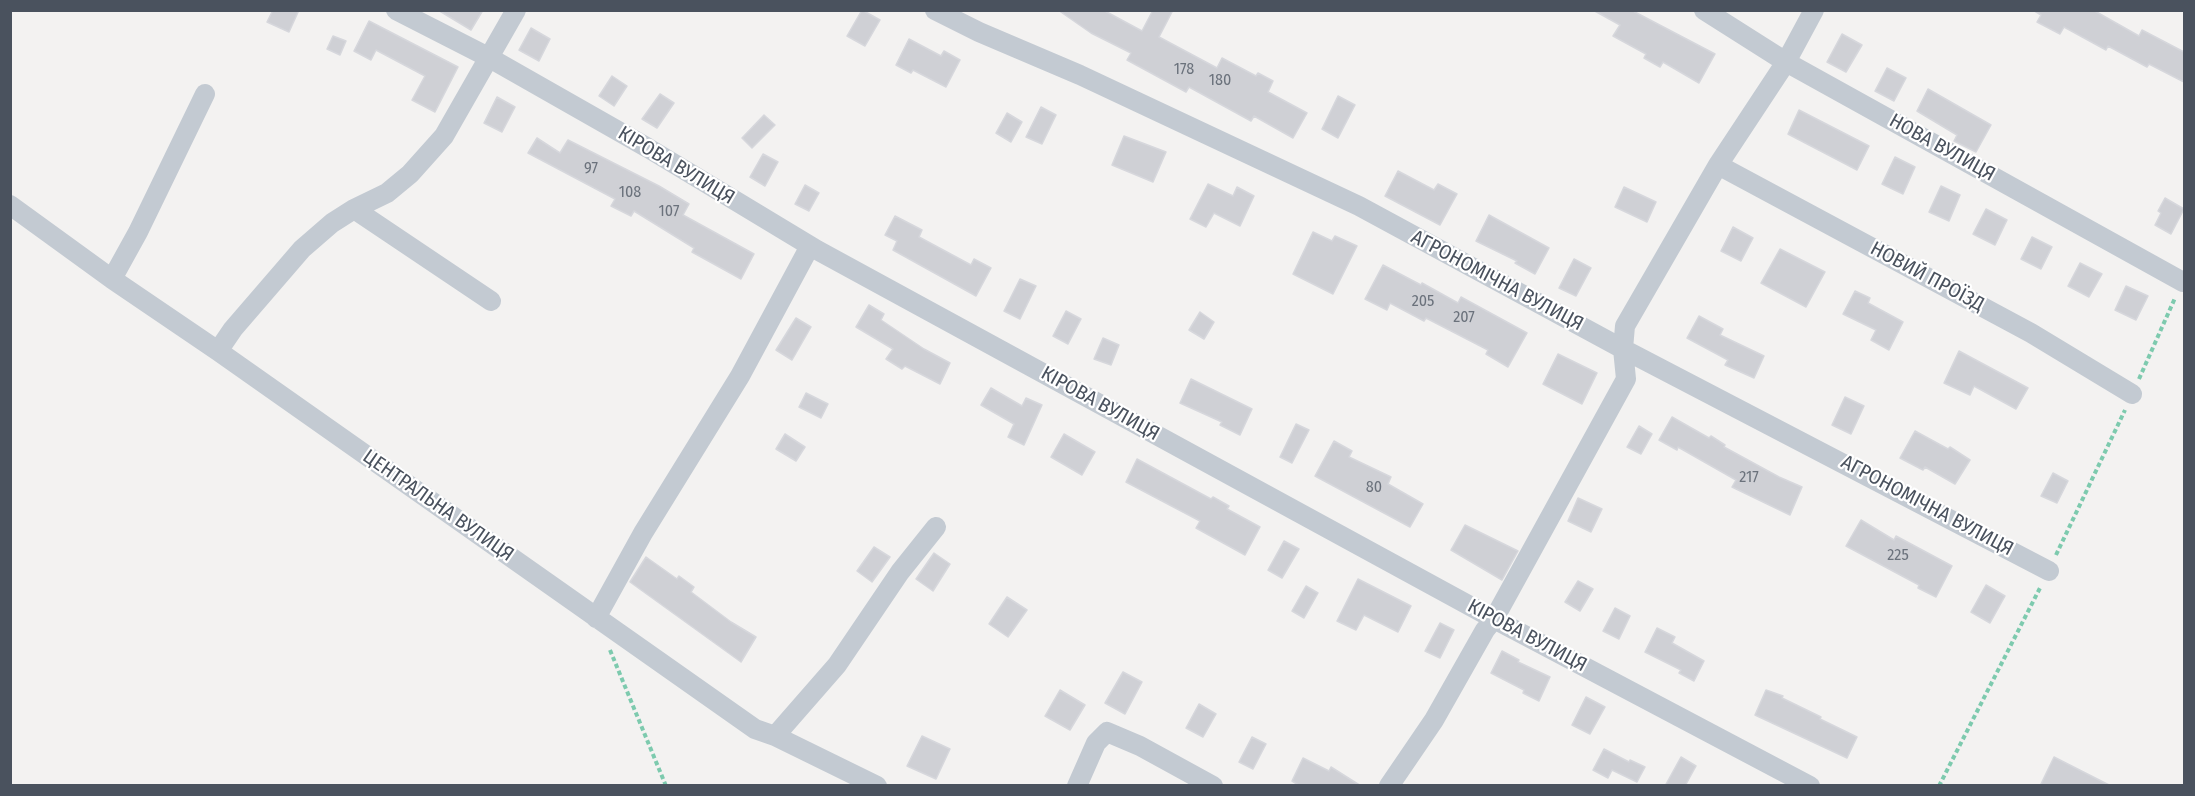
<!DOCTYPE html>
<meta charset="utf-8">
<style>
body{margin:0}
#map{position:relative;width:2195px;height:796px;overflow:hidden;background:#f3f2f1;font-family:"Fira Sans Condensed",sans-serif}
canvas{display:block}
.frame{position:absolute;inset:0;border:12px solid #4a525e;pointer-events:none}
</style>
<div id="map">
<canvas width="2195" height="796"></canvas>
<div class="frame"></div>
</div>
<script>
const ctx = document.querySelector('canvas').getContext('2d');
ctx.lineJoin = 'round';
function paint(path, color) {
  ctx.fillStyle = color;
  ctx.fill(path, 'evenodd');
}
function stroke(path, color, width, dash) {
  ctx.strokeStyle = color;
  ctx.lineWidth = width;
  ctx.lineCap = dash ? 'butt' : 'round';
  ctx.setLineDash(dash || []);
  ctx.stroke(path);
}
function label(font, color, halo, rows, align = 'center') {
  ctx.font = font + ' "Fira Sans Condensed",sans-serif';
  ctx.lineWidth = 4.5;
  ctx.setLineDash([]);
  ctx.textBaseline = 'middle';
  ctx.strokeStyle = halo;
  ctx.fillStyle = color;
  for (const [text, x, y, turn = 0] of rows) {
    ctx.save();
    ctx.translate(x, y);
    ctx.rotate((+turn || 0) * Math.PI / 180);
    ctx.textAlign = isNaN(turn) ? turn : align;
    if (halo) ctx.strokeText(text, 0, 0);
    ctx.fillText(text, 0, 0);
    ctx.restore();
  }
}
const building = new Path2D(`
 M273,10H299L289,32L267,22Z
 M438,10H483L471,30Z
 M862,10L880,20L865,46L847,36Z
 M1058,10H1103L1142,31L1153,10H1173L1159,37L1217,68L1222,58L1256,76L1258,73L1273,81L1268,92L1307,113L1293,138L1254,116L1251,121L1189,87L1186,92L1127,60L1131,53L1091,33Z
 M1593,10H1631L1715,54L1699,83L1663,62L1660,67L1644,58L1646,54L1613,36L1620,25Z
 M2033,10H2093L2139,36L2142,30L2184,52V82L2149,64L2147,67L2108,46L2106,50L2064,27L2060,34L2037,22L2041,15Z
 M369,21L458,67L435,112L412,100L425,76L376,50L371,60L354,51Z
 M531,28L550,39L539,61L519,50Z
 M1842,34L1862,45L1846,72L1827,62Z
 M333,36L346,41L340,55L327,49Z
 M909,39L941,56L944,51L960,60L946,87L913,70L911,73L896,65Z
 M1887,68L1906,78L1894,101L1875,91Z
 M612,76L627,86L614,106L599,96Z
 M1928,89L1991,125L1976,152L1954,141L1957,135L1917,111Z
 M660,94L674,103L657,128L642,119Z
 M1338,96L1355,105L1338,138L1322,129Z
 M497,97L515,107L502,132L484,123Z
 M1041,107L1056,115L1042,144L1026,137Z
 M1799,110L1869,146L1857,170L1788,134Z
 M1007,113L1022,122L1011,142L996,133Z
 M764,115L775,125L752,148L742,138Z
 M1124,136L1166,152L1153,182L1112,165Z
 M537,138L560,153L568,140L659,186L689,204L683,215L754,254L741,279L692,252L694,248L634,211L631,216L611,206L615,199L528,153Z
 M763,154L778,162L765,186L750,177Z
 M1895,157L1915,167L1903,194L1882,184Z
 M1398,171L1434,190L1438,184L1457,194L1440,225L1385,196Z
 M1208,184L1233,196L1237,187L1254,196L1240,226L1214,213L1206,227L1190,219Z
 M805,185L819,193L809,211L795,204Z
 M1941,186L1960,195L1949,221L1929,212Z
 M1624,187L1656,202L1647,222L1615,207Z
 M2165,198L2184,209L2171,234L2155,225L2161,213L2158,211Z
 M1986,209L2007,220L1995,245L1973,234Z
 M1489,215L1549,248L1535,274L1515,263L1517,261L1476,241Z
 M895,216L922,230L919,237L971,265L974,259L991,268L976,296L893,250L897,241L885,235Z
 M1733,227L1753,238L1741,261L1721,251Z
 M1313,232L1332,241L1335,236L1357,246L1333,294L1293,274Z
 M2032,237L2052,247L2041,269L2021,259Z
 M1780,249L1825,272L1806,307L1761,283Z
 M1574,259L1591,268L1576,296L1559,288Z
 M2080,263L2102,274L2089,297L2068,286Z
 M1383,265L1421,285L1422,283L1458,303L1461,297L1527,333L1508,367L1486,354L1488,350L1426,318L1424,321L1390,303L1387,310L1365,299Z
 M1020,279L1036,286L1020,319L1004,311Z
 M2126,286L2148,296L2136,320L2115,310Z
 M1855,291L1870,298L1868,303L1903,322L1889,350L1871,340L1876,330L1843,314Z
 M869,305L884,314L881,320L924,349L950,363L940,384L905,366L902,369L886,359L893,349L856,327Z
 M1066,311L1081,319L1068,344L1053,336Z
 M1200,312L1214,322L1204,339L1189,330Z
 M1699,316L1723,329L1720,335L1764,356L1754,378L1725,365L1728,360L1687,338Z
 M796,318L811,327L792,360L776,350Z
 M1103,338L1119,345L1111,365L1094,359Z
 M1959,351L2028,388L2016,409L1974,386L1970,395L1944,383Z
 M1558,354L1597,373L1582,404L1543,384Z
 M1191,379L1252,409L1240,435L1220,425L1222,422L1180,403Z
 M991,388L1022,406L1026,398L1042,405L1024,445L1008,437L1014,424L981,405Z
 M806,393L828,404L821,418L799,407Z
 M1845,397L1864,406L1851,434L1832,425Z
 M1672,417L1709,438L1711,436L1725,445L1724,447L1779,477L1802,487L1790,515L1732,487L1736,480L1678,447L1677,450L1659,440Z
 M1296,424L1309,430L1292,463L1280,457Z
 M1639,426L1652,434L1641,454L1627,447Z
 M1915,431L1948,449L1950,447L1970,460L1955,484L1925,467L1923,470L1900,458Z
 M785,434L805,447L796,461L776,449Z
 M1064,434L1095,452L1082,475L1051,457Z
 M1334,441L1352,451L1349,457L1391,477L1388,484L1423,504L1410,527L1315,476Z
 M1137,459L1211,499L1213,497L1229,506L1227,509L1260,527L1245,555L1196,528L1200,521L1126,482Z
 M2053,473L2068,481L2057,503L2041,496Z
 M1578,498L1602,509L1591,532L1568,521Z
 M1861,520L1894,540L1896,536L1952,566L1936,597L1918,588L1919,585L1846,546Z
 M1465,525L1518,551L1502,580L1451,550Z
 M1284,541L1299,549L1282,578L1268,570Z
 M874,547L890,557L872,582L857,571Z
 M934,553L950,564L933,591L916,579Z
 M646,557L677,579L679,576L694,587L691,592L731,622L756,637L741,662L630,582Z
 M1358,579L1411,606L1398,632L1364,615L1356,630L1337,621Z
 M1578,581L1593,589L1580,611L1565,602Z
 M1986,585L2005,596L1990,623L1971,612Z
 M1306,586L1318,593L1304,618L1292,611Z
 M1007,597L1027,610L1008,637L989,624Z
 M1615,608L1630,616L1619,639L1603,631Z
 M1440,623L1454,630L1440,658L1425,651Z
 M1657,628L1675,637L1672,643L1704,661L1694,681L1679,673L1681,670L1645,652Z
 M1502,651L1519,660L1518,662L1550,677L1539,701L1523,693L1524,690L1491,673Z
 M1123,672L1142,682L1125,714L1105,703Z
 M1060,690L1085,705L1070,730L1045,716Z
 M1766,690L1783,696L1782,698L1821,717L1820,719L1857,737L1847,758L1755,715Z
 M1586,697L1605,707L1590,734L1572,725Z
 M1199,704L1216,714L1203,737L1186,728Z
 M922,736L950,749L936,779L907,766Z
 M1252,737L1266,744L1253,769L1239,762Z
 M1604,749L1629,762L1630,760L1645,767L1637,782L1612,770L1608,778L1593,770Z
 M1681,757L1696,766L1685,786H1665Z
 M2054,757L2111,786H2040Z
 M1303,758L1329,771L1331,767L1361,786H1300L1292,781Z`);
const path = new Path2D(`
 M2139,379L2175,298
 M2056,555L2125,410
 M610,650L666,786
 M1939,786L2041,586`);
const minor = new Path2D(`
 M396,10L488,57L648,148L817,250L1494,619L1810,786
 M935,10L979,32L1080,75L1359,206L1623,349L2049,571
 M1704,10L1786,62L2183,282
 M1718,165L2031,333L2132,394
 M10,205L112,279L218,351L755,729L775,736L877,786
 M354,209L491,301
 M112,279L138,232L205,94
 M218,351L233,329L302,249L332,223L354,209L387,193L410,174L444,136L516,10
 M596,618L643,533L740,376L810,246
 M775,736L837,665L900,572L936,527
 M1077,786L1096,743L1107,732L1140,746L1213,786
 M1389,786L1434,720L1485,630L1494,619L1626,379L1623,349L1625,326L1718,165L1786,62L1814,10`);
const numberNames = [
 ["178",1184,70],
 ["180",1220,81],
 ["97",591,169],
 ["108",630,193],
 ["107",669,212],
 ["205",1423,302],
 ["207",1464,318],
 ["217",1749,478],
 ["80",1374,488],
 ["225",1898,556]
];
const streetNames = [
 ["НОВА ВУЛИЦЯ",1942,148,29],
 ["КІРОВА ВУЛИЦЯ",676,166,31],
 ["НОВИЙ ПРОЇЗД",1927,277,28],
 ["АГРОНОМІЧНА ВУЛИЦЯ",1497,281,28],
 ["КІРОВА ВУЛИЦЯ",1100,404,29],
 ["ЦЕНТРАЛЬНА ВУЛИЦЯ",438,506,35],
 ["АГРОНОМІЧНА ВУЛИЦЯ",1927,506,28],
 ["КІРОВА ВУЛИЦЯ",1527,636,28]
];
paint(building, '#cfd0d5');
stroke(building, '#d6d7dc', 1.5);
stroke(path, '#7dcaae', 4, [4.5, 3]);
stroke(minor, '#c3cad2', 20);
label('16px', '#6b727c', null, numberNames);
label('20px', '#4a525e', '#fff', streetNames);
</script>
